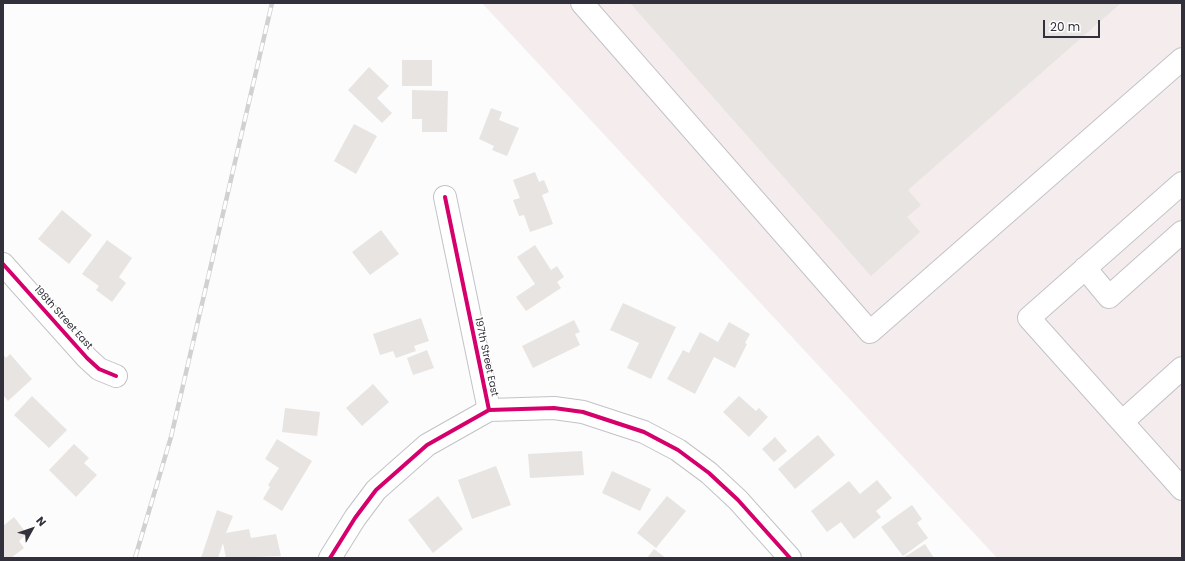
<!DOCTYPE html>
<style>
body{margin:0}
#map{position:relative;width:1185px;height:561px;overflow:hidden;background:#fcfcfc;font-family:Poppins,sans-serif}
canvas{display:block}
.frame{position:absolute;inset:0;border:4px solid #32303a;pointer-events:none}
.north{position:absolute;left:12px;top:509px;width:40px;height:40px;-webkit-text-stroke:3px #fff;paint-order:stroke;rotate:50deg;font-size:11px;font-weight:700;line-height:16px;text-align:center;color:#32303a}
.north::after{content:'';display:block;margin:auto;width:14px;height:18px;background:#32303a;clip-path:polygon(50% 0,100% 100%,50% 72%,0 100%)}
.scale{position:absolute;left:1043px;top:20px;width:57px;height:18px;box-sizing:border-box;border:2px solid #32303a;border-top:0;padding-left:5px;font-size:12px;line-height:14px;white-space:nowrap;color:#32303a;-webkit-text-stroke:3px #fff;paint-order:stroke}
</style>
<div id="map">
<canvas width="1185" height="561"></canvas>
<div class="frame"></div>
<div class="north">N</div>
<div class="scale">20 m</div>
</div>
<script>
const ctx = document.querySelector('canvas').getContext('2d');
ctx.lineJoin = 'round';
function paint(path, color) {
  ctx.fillStyle = color;
  ctx.fill(path, 'evenodd');
}
function stroke(path, color, width, dash) {
  ctx.strokeStyle = color;
  ctx.lineWidth = width;
  ctx.lineCap = dash ? 'butt' : 'round';
  ctx.setLineDash(dash || []);
  ctx.stroke(path);
}
function label(font, color, halo, rows, align = 'center') {
  ctx.font = font + ' Poppins,sans-serif';
  ctx.lineWidth = 3;
  ctx.setLineDash([]);
  ctx.textBaseline = 'middle';
  ctx.strokeStyle = halo;
  ctx.fillStyle = color;
  for (const [text, x, y, turn = 0] of rows) {
    ctx.save();
    ctx.translate(x, y);
    ctx.rotate((+turn || 0) * Math.PI / 180);
    ctx.textAlign = isNaN(turn) ? turn : align;
    if (halo) ctx.strokeText(text, 0, 0);
    ctx.fillText(text, 0, 0);
    ctx.restore();
  }
}
const industrial = new Path2D(`
 M482,3H1182V558H997Z`);
const building = new Path2D(`
 M630,3H1121L908,190L921,205L907,217L920,232L871,276Z
 M402,60H432V86H402Z
 M369,67L389,86L377,98L392,113L382,123L348,90Z
 M412,90L448,91L447,132H422V119H412Z
 M491,108L502,112L499,120L519,128L507,156L492,150L494,146L479,139Z
 M354,124L377,136L356,174L334,161Z
 M535,172L539,182L544,180L549,192L542,195L553,224L530,232L524,215L519,216L513,200L520,198L513,180Z
 M62,210L92,235L69,264L38,239Z
 M381,230L399,254L370,275L352,252Z
 M107,240L132,258L119,277L126,283L112,302L96,290L99,286L82,274Z
 M535,245L551,270L557,266L564,277L557,282L561,288L526,311L516,297L535,284L517,257Z
 M623,303L676,327L651,379L627,368L639,343L610,330Z
 M421,318L429,341L414,346L416,351L396,358L393,351L380,355L373,334Z
 M574,320L580,332L575,334L580,345L533,368L522,346Z
 M729,322L750,334L745,343L747,344L735,368L714,357L695,394L667,379L683,350L689,353L700,332L718,342Z
 M427,350L434,368L413,375L407,358Z
 M3,354L6,358L10,354L32,379L8,401L3,395Z
 M373,384L389,402L362,426L346,408Z
 M32,396L67,430L49,448L14,415Z
 M739,396L756,411L759,408L768,417L749,437L723,412Z
 M285,408L320,412L317,436L282,432Z
 M818,435L835,455L795,489L778,469Z
 M775,437L787,451L774,462L762,449Z
 M277,439L312,461L282,511L263,499L270,487L268,485L279,468L265,459Z
 M74,444L89,458L84,463L97,475L76,497L49,470Z
 M582,451L584,475L530,478L528,454Z
 M496,466L511,505L472,519L458,480Z
 M612,471L651,489L640,511L602,493Z
 M877,480L892,498L876,511L881,517L854,539L841,522L827,532L811,511L849,481L860,494Z
 M438,496L463,529L433,553L408,520Z
 M667,496L686,511L656,548L637,533Z
 M912,505L922,519L917,523L928,538L903,556L881,527Z
 M217,510L233,516L226,533L249,529L251,538L276,534L281,556L226,558L223,543L218,558H201Z
 M14,517L27,534L19,541L24,548L11,558H3V526Z
 M925,544L934,558H903Z
 M654,549L666,558H647Z`);
const minor = new Path2D(`
 M582,3L870,332L1182,59
 M1182,183L1029,318L1182,489
 M445,197L489,410
 M3,264L87,358L99,369L116,376
 M1085,268L1109,297L1182,232
 M1122,422L1182,368
 M330,558L355,518L376,490L427,445L489,410L554,408L583,412L644,432L678,450L709,473L738,500L790,558`);
const rail = new Path2D(`
 M135,558L171,437L272,3`);
const cycleway = new Path2D(`
 M445,197L489,410
 M3,264L87,358L99,369L116,376
 M330,558L355,518L376,490L427,445L489,410L554,408L583,412L644,432L678,450L709,473L738,500L790,558`);
const streetNames = [
 ["198th Street East",63,318,48],
 ["197th Street East",486,357,78]
];
paint(industrial, '#f5ecee');
paint(building, '#e8e4e1');
stroke(minor, '#c3c2c7', 24);
stroke(minor, '#fff', 22);
stroke(rail, '#d1d1d2', 4.5);
stroke(rail, '#fff', 3, [9]);
stroke(cycleway, '#d6006c', 4);
label('10px', '#32303a', '#fff', streetNames);
</script>
